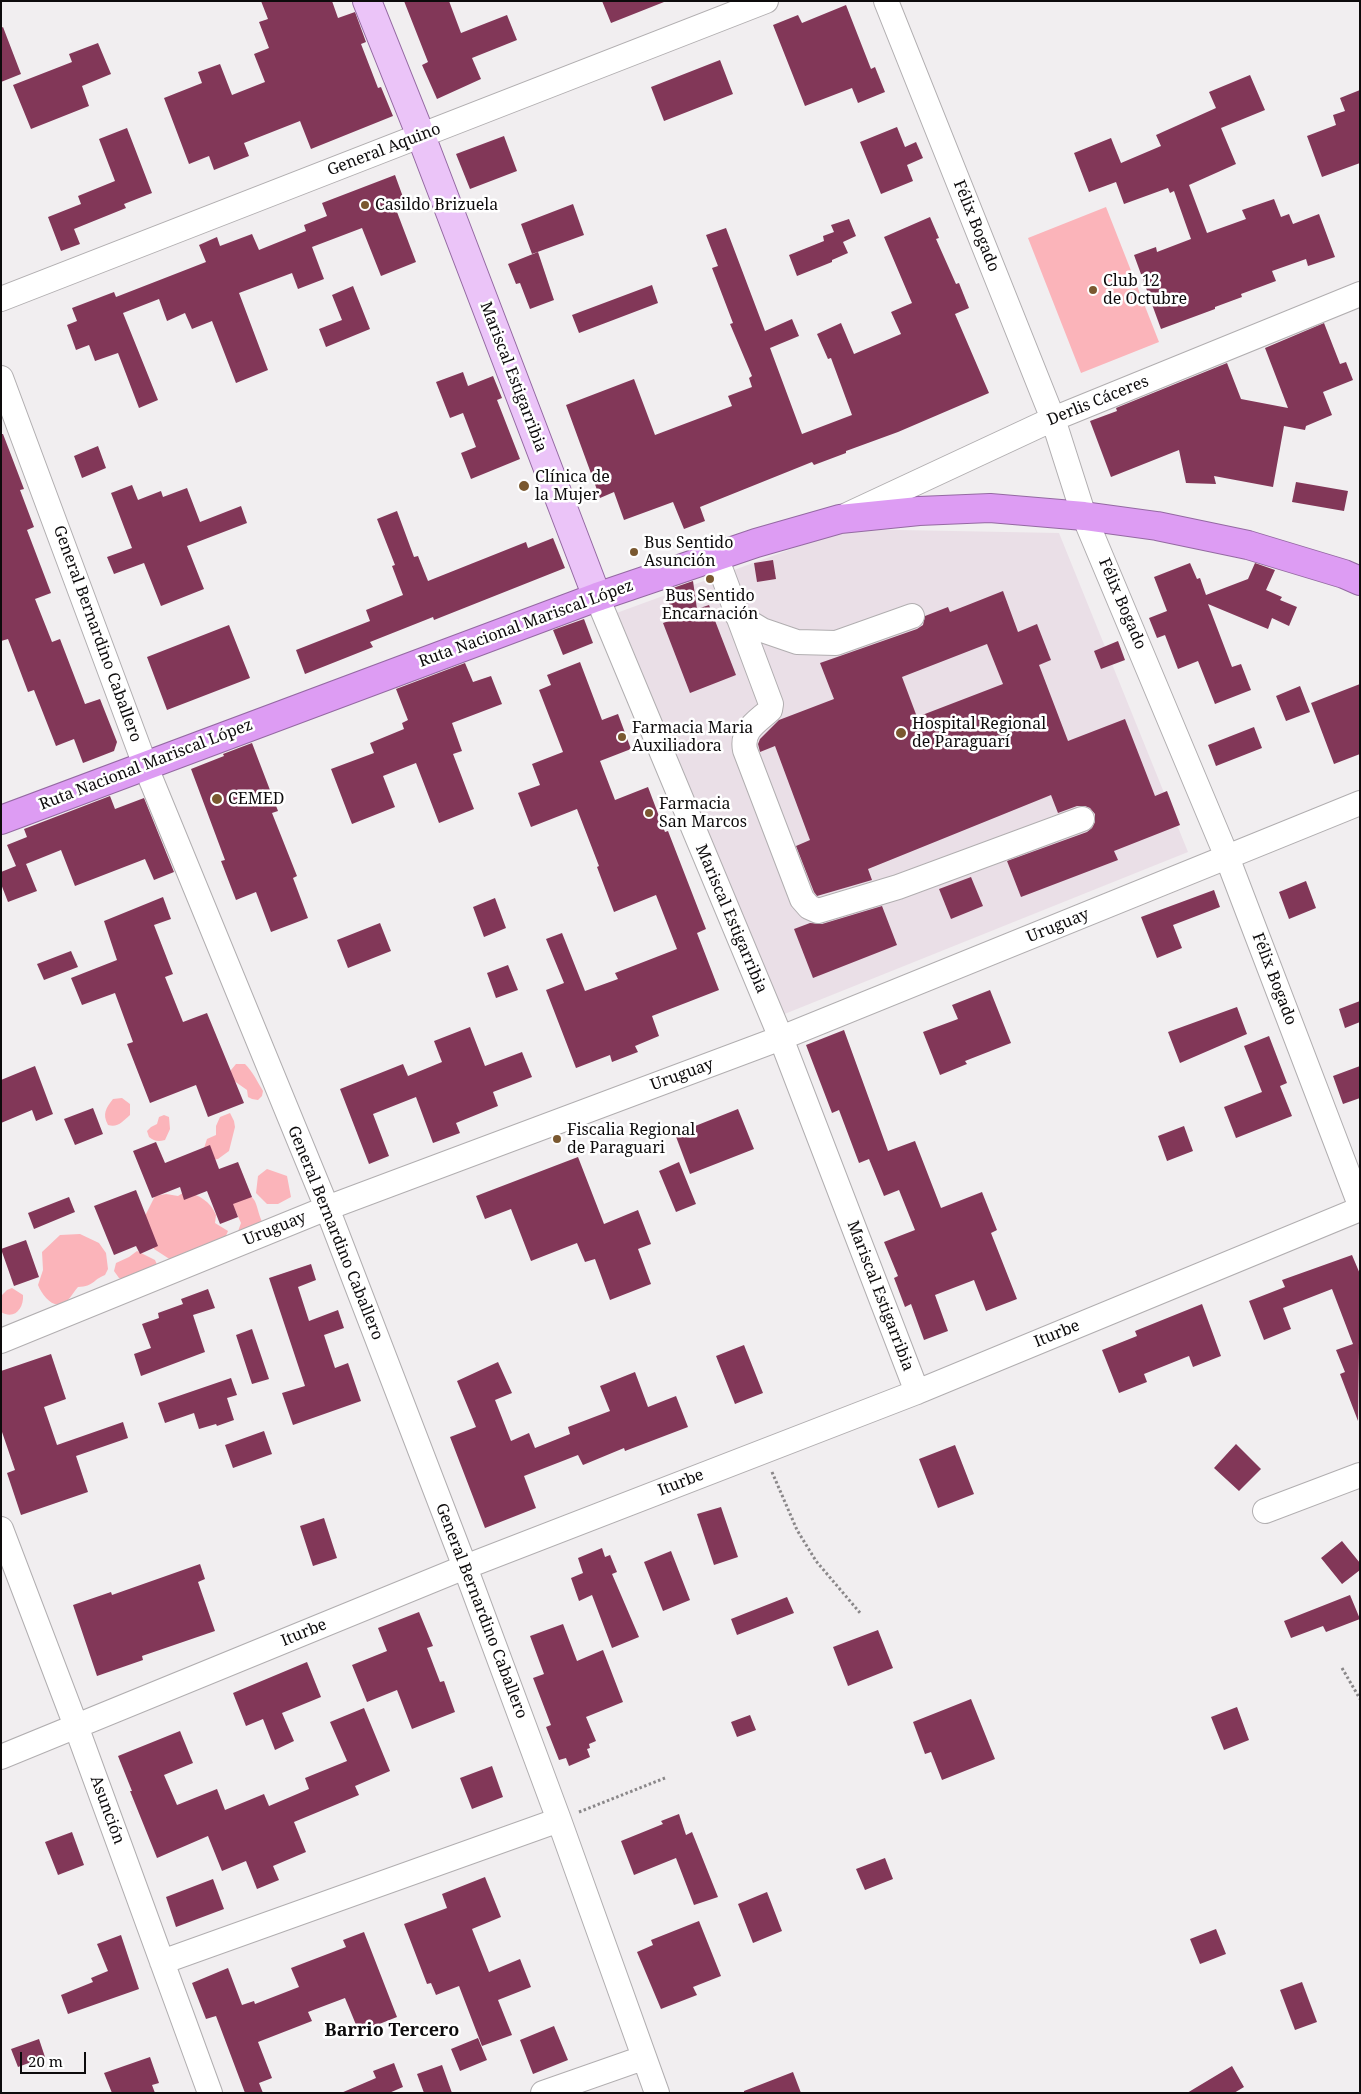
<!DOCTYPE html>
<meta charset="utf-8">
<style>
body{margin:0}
#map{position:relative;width:1361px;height:2094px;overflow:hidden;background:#f1eef0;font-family:"Noto Serif",serif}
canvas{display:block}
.frame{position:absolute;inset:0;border:2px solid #0d0b0c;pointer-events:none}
.scale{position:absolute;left:20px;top:2052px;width:66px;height:22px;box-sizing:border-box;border:2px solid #0d0b0c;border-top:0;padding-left:6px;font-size:15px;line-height:18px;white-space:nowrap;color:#0d0b0c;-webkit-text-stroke:4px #fff;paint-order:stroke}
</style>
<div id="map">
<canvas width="1361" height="2094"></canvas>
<div class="frame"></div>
<div class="scale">20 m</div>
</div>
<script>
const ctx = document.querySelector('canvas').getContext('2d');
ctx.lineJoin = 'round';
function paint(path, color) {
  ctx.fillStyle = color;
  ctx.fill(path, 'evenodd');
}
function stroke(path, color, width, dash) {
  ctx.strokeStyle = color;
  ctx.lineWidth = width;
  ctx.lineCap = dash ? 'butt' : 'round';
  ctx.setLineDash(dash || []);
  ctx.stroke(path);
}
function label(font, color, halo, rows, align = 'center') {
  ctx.font = font + ' "Noto Serif",serif';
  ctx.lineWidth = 5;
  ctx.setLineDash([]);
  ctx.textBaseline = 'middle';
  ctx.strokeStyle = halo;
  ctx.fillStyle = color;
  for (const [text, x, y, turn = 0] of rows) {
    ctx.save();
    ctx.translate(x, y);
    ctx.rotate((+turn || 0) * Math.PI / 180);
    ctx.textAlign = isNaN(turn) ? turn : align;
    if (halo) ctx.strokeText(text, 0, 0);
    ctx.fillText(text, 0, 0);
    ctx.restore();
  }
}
const built = new Path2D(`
 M846,529L1059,533L1188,852L782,1015L611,615Z`);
const green = new Path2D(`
 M1106,207L1159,342L1081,373L1028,238Z
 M236,1064H245C253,1072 257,1081 263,1091L262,1096L258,1100L252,1099L248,1097L247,1090L230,1078L231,1070Z
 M122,1098L130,1104V1115C123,1121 118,1128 108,1125C102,1114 106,1108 113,1099Z
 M230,1113L234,1121L235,1127L229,1151L218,1159L211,1160L204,1148L207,1139L216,1135V1126L220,1117Z
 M164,1115L169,1117L170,1129L165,1140C158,1142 154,1141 149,1137L147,1131L151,1127L157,1124L159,1117Z
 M267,1169L287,1176L291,1197L278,1204H267L256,1193L258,1176Z
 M186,1191C200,1196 210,1201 216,1215L215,1223L228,1231L225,1238L171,1260L154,1249L145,1216L155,1196L166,1194L178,1196Z
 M227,1192C263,1191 252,1204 265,1228L237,1234L241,1223Z
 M80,1234L99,1243L106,1253L108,1269L105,1275C92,1280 95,1286 78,1287C74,1291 72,1296 68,1300C55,1312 43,1297 38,1285L43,1270L42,1252L60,1235Z
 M137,1251L155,1260L158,1267L125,1280L119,1278L114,1271L116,1263L129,1257Z
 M12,1288L23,1295C24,1309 14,1320 1,1312V1296L7,1290Z`);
const building = new Path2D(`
 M261,1H332L338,18L355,12L366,42L361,44L378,88L381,87L393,116L311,149L300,121L244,143L249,156L214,170L209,156L189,164L164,98L202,83L198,72L220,64L232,95L265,82L254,54L269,48L259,22L268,19Z
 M404,1H449L461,33L507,15L517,40L472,58L481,79L437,99L422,65L428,62Z
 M602,1H663L664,2L611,23Z
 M846,5L871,69L875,67L885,92L858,103L852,88L805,106L773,25L798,15L802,23Z
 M3,27L21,74L1,82V28Z
 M98,43L111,74L82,86L89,106L31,129L13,85L72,62L69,54Z
 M720,60L733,94L664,121L651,87Z
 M1250,75L1265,110L1221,128L1236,164L1189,185L1207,233L1246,219L1242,210L1274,199L1281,217L1289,214L1293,224L1319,214L1335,257L1308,266L1306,259L1272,271L1276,281L1241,294L1242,297L1215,307V309L1161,329L1134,255L1156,247L1157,252L1191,239L1174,191L1170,193L1168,188L1124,204L1116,182L1089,192L1074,153L1111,138L1121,163L1161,146L1156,135L1216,108L1209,92Z
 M1360,90V163L1322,177L1307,136L1336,125L1333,115L1345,111L1340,98Z
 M897,127L905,147L916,142L923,158L907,165L913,181L881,194L860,142Z
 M127,128L152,193L124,204L126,208L74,229L80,244L61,251L48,217L81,204L78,196L115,181L99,139Z
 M504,136L517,171L470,189L456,154Z
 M395,175L407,208L397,212L416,262L381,276L362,228L312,247L324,279L298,289L292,273L239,293L268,370L236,383L212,321L192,329L185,313L167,321L159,299L123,313L158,400L139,408L118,353L95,361L89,345L76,350L67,325L77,321L72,308L114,292L116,297L206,262L199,245L217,237L220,246L252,234L259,250L306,231L304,225L327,216L322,203Z
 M573,204L584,235L532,254L521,224Z
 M930,217L939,238L936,239L956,284L959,283L969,308L955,314L989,393L898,432L846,451V453L814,465L812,462L700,507L705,521L684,529L673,502L624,520L614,492L600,498L566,405L634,379L655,435L732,406L728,396L752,387L749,378L752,376L730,324L733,323L712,268L718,266L706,235L726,228L765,331L792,319L799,336L770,348L802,434L852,415L831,358L828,359L817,334L841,323L854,354L901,334L891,312L912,303L884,237Z
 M849,219L856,236L843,242L848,253L832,260V262L797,276L789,255L824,241L823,236L834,232L831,225Z
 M538,252L554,300L530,309L520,283L516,284L508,264Z
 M652,285L658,303L579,333L572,315Z
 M353,286L370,329L326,347L319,329L342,320L332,295Z
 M1324,323L1340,364L1346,362L1353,380L1323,392L1332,415L1306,426L1305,430L1284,426L1273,487L1214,476L1216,484L1186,483L1179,450L1111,477L1090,421L1117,411L1116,408L1227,363L1241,399L1288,408L1265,348Z
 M463,372L468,386L493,376L502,398L497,400L520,459L471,479L461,453L476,447L463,413L450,418L436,382Z
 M1,434H3L24,489L20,490L34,527L27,530L51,593L35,599L52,642L60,639L85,704L100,699L117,742L114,751L83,763L74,739L56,746L34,690L28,692L8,639L1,641Z
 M98,446L106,468L82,478L74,456Z
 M1296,482L1348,491L1344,511L1292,502Z
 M132,485L138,500L161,491L163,497L187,488L200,522L241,506L247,523L187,546L204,589L161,606L144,563L114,574L107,557L132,548L111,493Z
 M397,511L414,557L418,556L428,581L526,542L528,548L553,538L565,568L434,620L433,617L370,642L373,647L305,674L296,650L370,621L366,610L403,595L392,566L395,565L377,519Z
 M773,560L776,579L757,582L754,563Z
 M1190,563L1197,579L1200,578L1206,595L1248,579L1255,563L1275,570L1266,590L1282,597L1280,600L1297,607L1289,626L1272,618L1268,629L1208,604L1232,667L1241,664L1251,690L1215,704L1198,661L1178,669L1165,635L1157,638L1149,618L1167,611L1154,577Z
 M693,581L697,609L709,605L736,675L690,693L663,623L672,620L667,590Z
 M1003,591L1018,632L1037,624L1051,660L1039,665L1068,741L1125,719L1155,796L1167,791L1180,825L1114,851L1118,860L1021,897L1007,861L1087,832L1092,828L1095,822V814L1090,808L1085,806H1077L1058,813L1051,795L868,869L872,880L817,896L814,892L796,846L810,840L775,746L760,752L758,744L760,739L779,720L834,699L820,663L917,629L923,625L925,616L948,607L950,612ZM987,644L1003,684L917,717L902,677Z
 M584,619L593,643L563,655L553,630Z
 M229,625L250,678L167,710L147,657Z
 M1118,641L1125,660L1101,669L1094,651Z
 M580,662L602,720L618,714L631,749L600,761L615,800L648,787L665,832L668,831L706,929L697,933L719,990L652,1016L659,1036L635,1046L638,1052L612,1062L610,1055L576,1068L546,990L564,983L546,939L562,933L585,991L618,979L615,973L677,949L656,895L614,912L597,867L599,866L577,809L531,827L518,793L540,785L532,764L563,752L539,690L551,685L547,675Z
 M465,663L473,682L491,676L502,704L452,723L462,751L453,754L474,809L439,823L416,763L383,776L395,807L352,824L331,769L374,753L370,743L404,729L402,723L408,720L396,689Z
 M1360,684V754L1334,764L1311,703Z
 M1300,686L1310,712L1286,721L1276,696Z
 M1254,727L1262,748L1216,766L1208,745Z
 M252,743L278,811L272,813L297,876L293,878L308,918L271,932L256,892L236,900L221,861L225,860L191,769L224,756L223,754Z
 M110,796L115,809L144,798L174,872L154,880L145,859L75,886L61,850L26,864L37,891L8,902L1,884V872L16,866L7,845L27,837L24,829Z
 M971,877L983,906L951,919L939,889Z
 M1306,881L1316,908L1289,919L1279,892Z
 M1214,890L1220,907L1173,925L1182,948L1157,958L1141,917Z
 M163,897L171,919L154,925L173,974L165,977L183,1022L207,1013L244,1103L208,1117L196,1085L150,1103L127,1044L133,1042L115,993L82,1005L71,978L117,960L104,921Z
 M495,898L506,928L484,937L473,907Z
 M882,906L897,945L813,978L794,929L810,923L822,924Z
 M380,923L391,951L348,968L337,940Z
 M71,951L78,967L44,980L37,964Z
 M508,965L518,990L496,998L487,973Z
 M990,990L1011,1043L965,1061L967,1064L940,1075L923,1032L958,1019L952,1005Z
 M1360,1001V1022L1345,1028L1339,1009Z
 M1237,1007L1247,1034L1180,1063L1168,1032Z
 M470,1027L485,1066L522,1052L532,1077L493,1092L498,1106L456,1123L460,1133L433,1143L416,1097L373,1114L389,1156L369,1164L340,1089L403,1064L408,1076L442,1062L434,1041Z
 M844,1030L888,1151L915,1141L941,1208L982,1192L997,1230L991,1233L1017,1299L986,1311L974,1280L935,1295L948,1331L924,1340L911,1304L905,1307L894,1278L898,1276L884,1242L915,1230L899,1190L884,1196L869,1159L859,1163L839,1110L832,1113L806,1045Z
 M1269,1036L1287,1083L1280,1086L1292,1116L1236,1138L1224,1107L1262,1092L1244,1046Z
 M35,1066L53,1114L36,1121L32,1110L1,1123V1080Z
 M1360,1066V1098L1343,1104L1333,1076Z
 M93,1108L103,1134L75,1145L64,1119Z
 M738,1109L754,1149L690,1174L675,1134Z
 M1184,1126L1193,1151L1167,1161L1158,1136Z
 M156,1142L165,1163L210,1145L219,1169L238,1162L252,1197L233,1204L238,1217L220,1224L207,1191L184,1200L180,1187L152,1198L133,1151Z
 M578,1157L604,1224L638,1210L651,1244L638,1249L651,1284L610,1300L595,1259L585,1262L577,1243L531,1261L511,1209L485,1219L476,1196Z
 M679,1162L696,1204L676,1212L659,1171Z
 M136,1190L158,1246L140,1254L136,1246L114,1255L94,1206Z
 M69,1197L75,1212L34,1229L28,1213Z
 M26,1240L39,1277L14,1286L1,1249Z
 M1352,1255L1360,1274L1358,1421L1340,1374L1345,1372L1336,1350L1353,1344L1332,1289L1283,1308L1291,1329L1264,1340L1249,1301L1285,1287L1282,1280Z
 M311,1264L316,1280L298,1287L309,1321L338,1310L344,1328L324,1335L335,1368L348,1363L361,1401L293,1425L282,1393L305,1386L269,1278Z
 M208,1289L215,1308L193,1315L205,1352L141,1376L134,1354L151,1348L142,1324L159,1318L158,1313L183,1304L181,1299Z
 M1202,1304L1221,1356L1193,1367L1189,1356L1144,1374L1147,1382L1119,1393L1102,1350L1137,1336L1135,1331Z
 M252,1329L269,1379L252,1384L236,1335Z
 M744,1345L763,1393L735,1404L716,1356Z
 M51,1354L66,1399L44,1407L57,1445L123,1422L128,1438L76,1456L88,1492L21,1515L7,1473L15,1470L1,1429V1371Z
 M498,1362L512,1393L495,1400L511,1441L529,1433L535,1448L570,1434L568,1427L610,1411L600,1386L635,1372L648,1407L676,1396L688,1427L625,1451L624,1448L583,1465L578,1455L524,1476L536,1508L485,1528L450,1437L476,1427L457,1381Z
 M231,1378L237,1395L227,1398L234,1420L217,1426L216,1424L199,1429L194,1413L165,1423L158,1403Z
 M264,1431L272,1454L233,1468L225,1445Z
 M1236,1444L1261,1469L1239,1491L1214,1468Z
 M955,1445L974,1494L938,1508L919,1459Z
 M721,1507L738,1557L714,1565L697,1514Z
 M324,1518L337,1558L313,1566L300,1526Z
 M1342,1541L1360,1563V1570L1342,1584L1321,1558Z
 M602,1548L605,1557L610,1555L617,1572L612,1574L639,1637L612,1648L592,1595L579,1601L571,1578L583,1573L578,1558Z
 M671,1551L690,1600L663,1611L644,1562Z
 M200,1564L205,1579L198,1582L215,1631L142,1656L143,1660L97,1676L73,1605L111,1592L112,1595Z
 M1350,1595L1360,1619L1326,1632L1323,1626L1291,1638L1284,1621Z
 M787,1597L794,1613L737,1635L731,1619Z
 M419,1612L433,1646L427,1648L440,1682L444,1681L455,1712L412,1729L397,1690L367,1702L352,1665L387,1651L378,1628Z
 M563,1624L577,1661L603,1650L623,1702L586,1717L596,1741L589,1744L590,1748L587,1749L590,1757L569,1766L566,1758L559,1760L546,1727L551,1725L533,1678L544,1674L530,1636Z
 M878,1630L893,1668L848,1686L833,1647Z
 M307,1662L321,1697L282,1713L294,1741L275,1750L263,1719L246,1726L233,1693Z
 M971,1699L995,1759L942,1780L931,1752L925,1754L913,1722Z
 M1237,1707L1249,1740L1224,1750L1211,1717Z
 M364,1708L390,1771L355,1786L359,1795L294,1822L306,1852L273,1866L279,1880L257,1889L246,1861L222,1871L208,1836L157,1858L130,1791H132L118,1756L180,1731L193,1763L164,1775L177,1805L217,1789L225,1810L264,1794L269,1806L309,1789L305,1778L347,1761L330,1722Z
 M750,1715L756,1730L737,1737L731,1722Z
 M492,1766L503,1797L472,1809L460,1778Z
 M679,1814L686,1835L692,1832L718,1897L694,1905L676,1858L634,1875L621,1841L663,1824L661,1821Z
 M72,1832L84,1865L58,1875L45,1842Z
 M885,1858L893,1879L865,1890L856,1869Z
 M485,1877L501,1917L472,1929L489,1972L520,1959L531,1987L498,2000L512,2035L482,2046L459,1986L436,1995L431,1983L427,1984L404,1924L447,1908L442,1894Z
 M213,1879L224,1909L176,1927L166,1897Z
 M767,1892L782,1931L753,1943L738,1904Z
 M699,1921L721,1976L693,1987L697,1995L661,2009L637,1952L653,1945L651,1940Z
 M1216,1929L1226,1954L1200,1964L1190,1939Z
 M364,1932L397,2017L359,2032L345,1998L308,2012L312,2021L258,2042L272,2078L259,2083L263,2093H245L216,2016L206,2019L192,1983L228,1968L242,2005L254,2001L255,2004L299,1987L291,1968L346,1947L343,1940Z
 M121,1935L139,1989L68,2014L61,1995L93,1982L91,1978L108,1971L97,1944Z
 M1302,1982L1317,2022L1295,2030L1280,1990Z
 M554,2026L568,2060L533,2074L520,2040Z
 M478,2038L487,2060L460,2071L451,2049Z
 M39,2039L45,2057L18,2067L11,2049Z
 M150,2057L159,2083L152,2085L155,2093H112L104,2073Z
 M394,2063L403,2087L389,2093H341L376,2078L373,2071Z
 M442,2065L452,2093H424L417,2074Z
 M1232,2066L1244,2087L1234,2093H1187Z
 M793,2072L801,2093H744V2091Z`);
const path = new Path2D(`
 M772,1472L797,1530L816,1561L861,1614
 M1342,1668L1360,1699
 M579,1812L665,1778`);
const minor = new Path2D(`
 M886,1L1053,419L1084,516L1227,857L1360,1205
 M1,299L766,1
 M1,378L145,765L327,1208L465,1567L559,1820L657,2093
 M847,515L1053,419L1360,294
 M716,557L771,704L770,710C757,722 741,730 745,750L802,899L809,907L818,911L898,887L1082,819
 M597,597L781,1038L917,1392
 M737,615L762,630L797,642L836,643L912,616
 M1,1341L327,1208L781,1038L1360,803
 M1265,1511L1360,1475
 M1,1529L76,1726L210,2093
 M1,1757L465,1567L917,1392L1360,1209
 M162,1962L559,1820
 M543,2093L643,2058`);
const major = new Path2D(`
 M367,1L421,136L597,597`);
const highway = new Path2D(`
 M1,820L597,597L756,543L840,519L919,511L990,508L1084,516L1157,526L1248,545L1344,574L1360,581`);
const markers = [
 [365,205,5,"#7a5830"],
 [1093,290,5,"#7a5830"],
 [524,486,6,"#7a5830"],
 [634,552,5,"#7a5830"],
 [710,579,5,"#7a5830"],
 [901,733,6,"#7a5830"],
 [622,737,5,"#7a5830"],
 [217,799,6,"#7a5830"],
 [649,813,5,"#7a5830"],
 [557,1139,5,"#7a5830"]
];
const streetNames = [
 ["General Aquino",384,150,-21],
 ["Félix Bogado",976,226,68],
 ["Mariscal Estigarribia",513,377,69],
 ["Derlis Cáceres",1098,401,-22],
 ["Félix Bogado",1122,604,67],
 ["Ruta Nacional Mariscal López",526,624,-20],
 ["General Bernardino Caballero",97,634,70],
 ["Ruta Nacional Mariscal López",146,765,-21],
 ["Mariscal Estigarribia",731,919,67],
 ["Uruguay",1058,926,-22],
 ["Félix Bogado",1274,979,69],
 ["Uruguay",682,1075,-20],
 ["Uruguay",275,1229,-22],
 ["General Bernardino Caballero",335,1233,68],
 ["Mariscal Estigarribia",880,1296,69],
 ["Iturbe",1057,1334,-22],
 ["Iturbe",681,1483,-21],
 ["General Bernardino Caballero",481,1611,69],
 ["Iturbe",304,1633,-22],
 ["Asunción",107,1810,70]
];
const poiNames = [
 ["Casildo Brizuela",375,205],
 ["Club 12",1103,281],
 ["de Octubre",1103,299],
 ["Clínica de",535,477],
 ["la Mujer",535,495],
 ["Bus Sentido",644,543],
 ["Asunción",644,561],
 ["Bus Sentido",710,596,"center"],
 ["Encarnación",710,614,"center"],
 ["Hospital Regional",912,724],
 ["de Paraguarí",912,742],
 ["Farmacia Maria",632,728],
 ["Auxiliadora",632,746],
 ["CEMED",228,799],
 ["Farmacia",659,804],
 ["San Marcos",659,822],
 ["Fiscalia Regional",567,1130],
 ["de Paraguari",567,1148]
];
const neighbourhoodNames = [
 ["Barrio Tercero",392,2031]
];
paint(built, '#eadfe7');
paint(green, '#fbb4ba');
paint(building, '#823758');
stroke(minor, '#b1aeb0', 26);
stroke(major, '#9469a2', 30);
stroke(highway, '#9469a2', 30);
stroke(path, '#8a8789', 3, [2.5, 2.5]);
stroke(minor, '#fff', 24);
stroke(major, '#ebc4f8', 28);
stroke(highway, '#dd9cf3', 28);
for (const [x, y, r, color] of markers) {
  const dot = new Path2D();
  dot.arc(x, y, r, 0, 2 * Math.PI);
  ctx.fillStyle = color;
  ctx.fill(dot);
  stroke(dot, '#fff', 2);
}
label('16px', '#0d0b0c', '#fff', streetNames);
label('16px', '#0d0b0c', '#fff', poiNames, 'left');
label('bold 18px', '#0d0b0c', '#fff', neighbourhoodNames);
</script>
